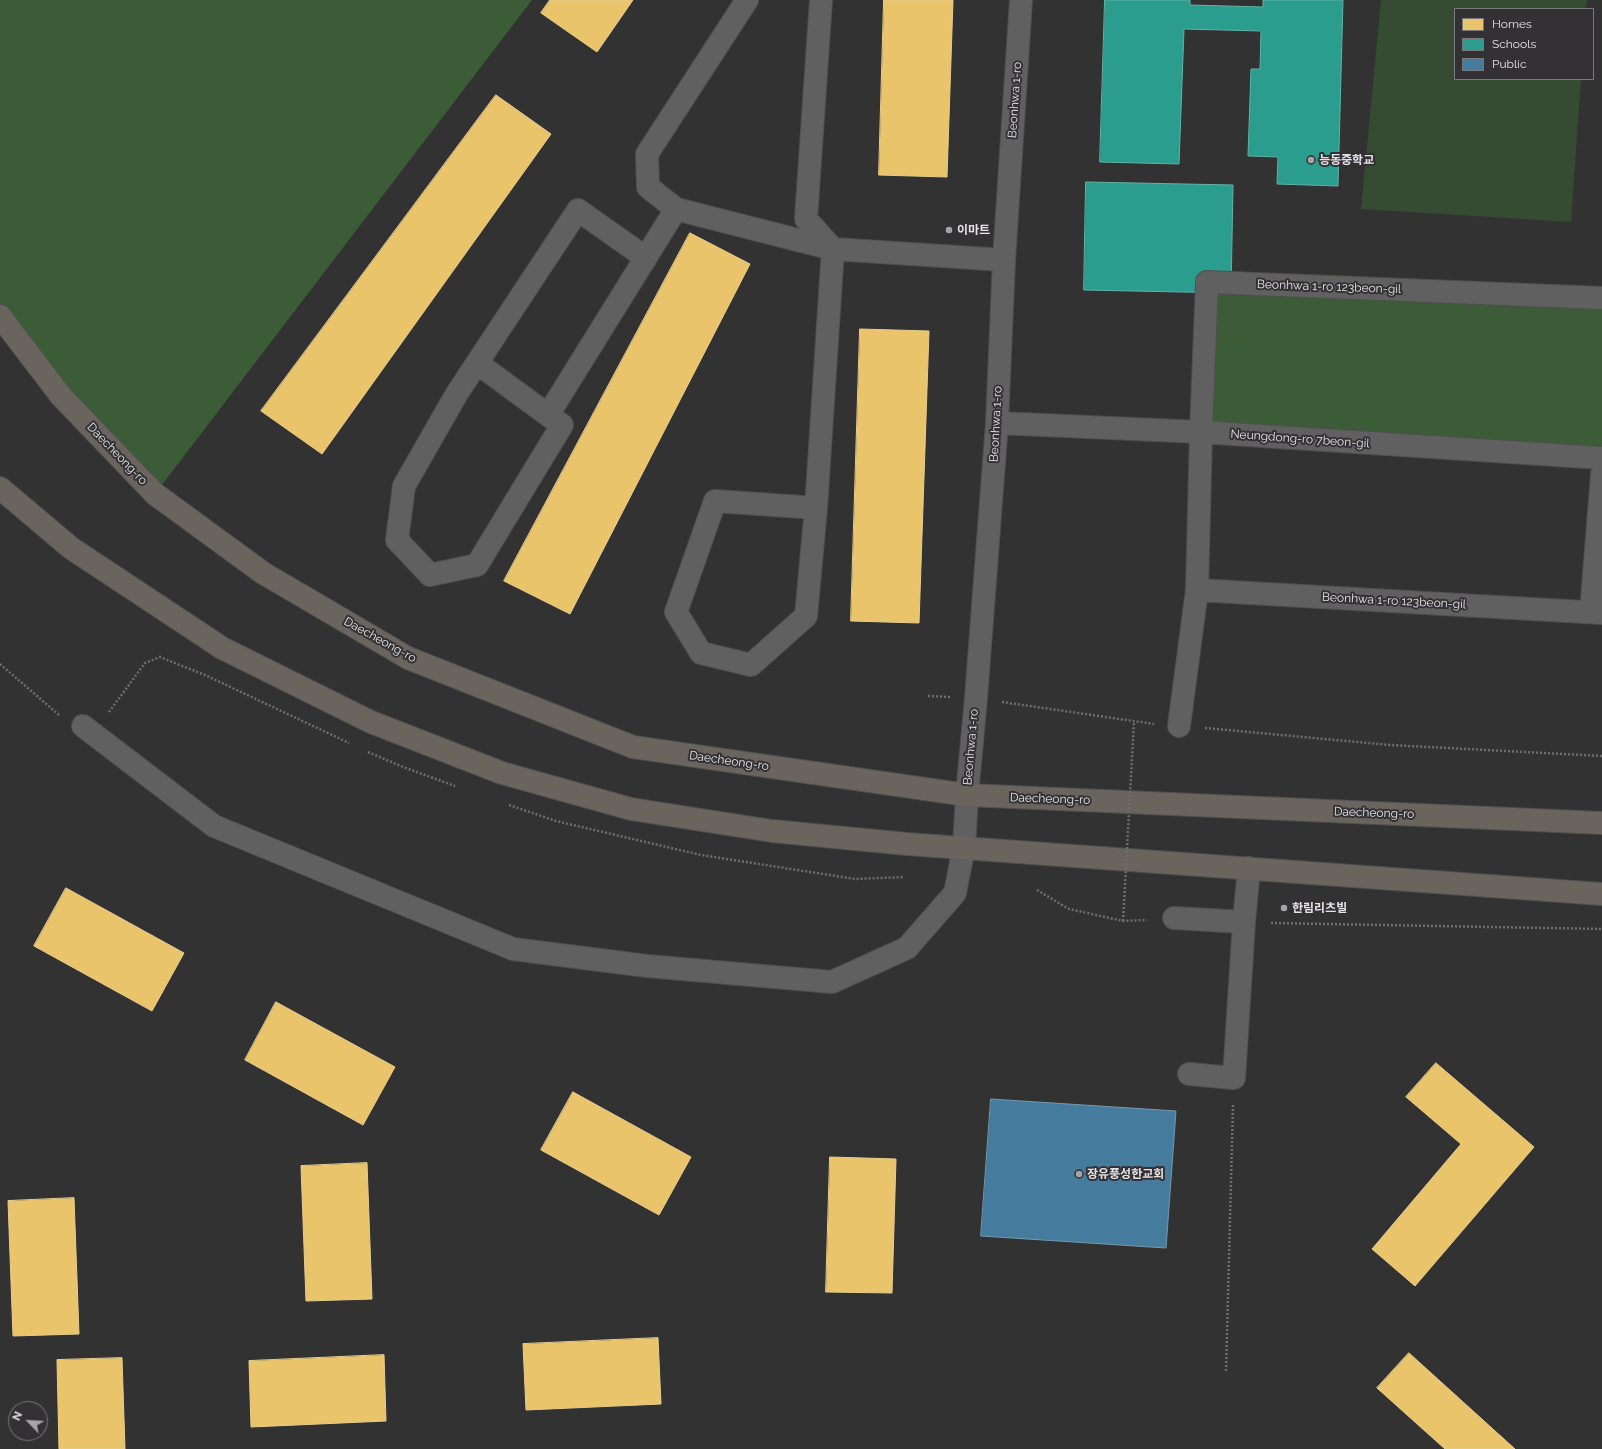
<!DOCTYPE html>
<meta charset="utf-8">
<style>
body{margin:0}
#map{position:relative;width:1602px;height:1449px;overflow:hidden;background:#333233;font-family:Raleway,sans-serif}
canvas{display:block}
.legend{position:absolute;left:1454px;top:8px;width:140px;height:72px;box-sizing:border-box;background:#333134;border:1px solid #79787a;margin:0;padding:5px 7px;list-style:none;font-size:12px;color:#e3e2e4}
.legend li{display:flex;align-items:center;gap:8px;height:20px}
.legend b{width:20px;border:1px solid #79787a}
.north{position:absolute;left:8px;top:1401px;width:40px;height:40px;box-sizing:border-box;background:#333134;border:1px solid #79787a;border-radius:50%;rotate:295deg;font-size:11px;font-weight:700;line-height:16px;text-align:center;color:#e3e2e4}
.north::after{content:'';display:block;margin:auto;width:14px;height:18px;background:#a5a4a6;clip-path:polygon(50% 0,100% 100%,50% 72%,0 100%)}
</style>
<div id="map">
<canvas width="1602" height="1449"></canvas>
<ul class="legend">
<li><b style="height:11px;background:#e9c46a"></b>Homes</li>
<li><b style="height:11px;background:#2a9d8f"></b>Schools</li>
<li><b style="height:11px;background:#457b9d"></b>Public</li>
</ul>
<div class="north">N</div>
</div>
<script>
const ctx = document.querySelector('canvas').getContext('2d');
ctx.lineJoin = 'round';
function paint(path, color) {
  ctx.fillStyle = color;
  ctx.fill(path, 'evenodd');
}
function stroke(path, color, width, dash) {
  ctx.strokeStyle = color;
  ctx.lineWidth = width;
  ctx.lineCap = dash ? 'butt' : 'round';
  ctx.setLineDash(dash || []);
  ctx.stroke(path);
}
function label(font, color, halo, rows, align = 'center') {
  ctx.font = font + ' Raleway,"Noto Sans KR",sans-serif';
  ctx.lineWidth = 4;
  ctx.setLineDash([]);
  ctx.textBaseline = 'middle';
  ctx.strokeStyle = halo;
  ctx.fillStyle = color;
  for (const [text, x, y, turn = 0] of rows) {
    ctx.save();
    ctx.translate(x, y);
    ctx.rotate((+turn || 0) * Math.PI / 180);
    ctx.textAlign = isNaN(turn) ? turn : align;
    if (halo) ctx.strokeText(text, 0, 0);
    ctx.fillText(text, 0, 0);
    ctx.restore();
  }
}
const green = new Path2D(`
 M1381,0H1587L1586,9H1455V79H1581L1571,222L1361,209Z`);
const forest = new Path2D(`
 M0,0H532L155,494L0,316Z
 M1207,282L1602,298V458L1201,432Z`);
const homes = new Path2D(`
 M550,0H633L597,52L541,13Z
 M884,0H953L947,177L879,175Z
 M496,95L551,134L322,454L261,411Z
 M690,233L750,264L570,614L504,581Z
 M860,329L929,331L919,623L851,621Z
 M66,888L184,953L152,1011L34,946Z
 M276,1002L395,1067L363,1125L245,1060Z
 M1436,1063L1534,1147L1415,1286L1372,1249L1461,1144L1406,1097Z
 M573,1092L691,1157L659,1215L541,1150Z
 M830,1157L896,1159L892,1293L826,1292Z
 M367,1163L372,1299L306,1301L301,1166Z
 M74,1198L79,1334L13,1336L8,1201Z
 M658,1338L661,1404L526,1410L523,1344Z
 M1409,1353L1515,1449H1445L1377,1388Z
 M384,1355L386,1421L251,1427L249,1361Z
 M122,1358L125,1449H59L57,1360Z`);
const schools = new Path2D(`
 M1105,0H1190V5L1263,7V0H1343L1338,186L1277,184L1278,157L1248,156L1251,69H1260L1261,31L1184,29L1179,164L1100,162Z
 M1086,182L1233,185L1231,293L1084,290Z`);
const public = new Path2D(`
 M991,1099L1176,1111L1166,1248L981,1236Z`);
const path = new Path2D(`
 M0,664L59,715
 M928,696L950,697
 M1002,702L1154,724
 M109,712L145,663L160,657L205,675L349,743
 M1205,728L1390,745L1602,756
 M368,752L403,767L455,786
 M509,805L556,821L701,855L855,879L904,877
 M1037,890L1069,909L1123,921L1147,920
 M1271,923L1602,929
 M1226,1371L1233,1105`);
const minor = new Path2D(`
 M747,0L647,154L648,187L676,209L833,249L1004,260
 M477,363L578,210L646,258
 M548,415L477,363L456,395L404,486L397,540L430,575L477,565L562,425L548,415L676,209
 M997,423L1201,432L1602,458
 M816,508L715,501L676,612L701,653L751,665L806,616L816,508L833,249L806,219L821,0
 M1197,590L1602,613
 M1591,612L1602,475
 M83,726L214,826L513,949L647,966L832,982L907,948L955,893L964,847L967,795L976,698L997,423L1004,260L1021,0
 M1179,726L1197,590L1201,432L1207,282L1602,298
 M1174,918L1244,922L1234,1078L1189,1074
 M1244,922L1249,868`);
const major = new Path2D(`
 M0,316L61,396L155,494L263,573L408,658L633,747L967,795L1602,823
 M0,488L71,548L222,648L371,722L502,773L631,809L772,831L907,844L1602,894`);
const pathBridge = new Path2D(`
 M1123,921L1134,722`);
const markers = [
 [1311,160,4,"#a5a4a6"],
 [949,230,4,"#a5a4a6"],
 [1284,908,4,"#a5a4a6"],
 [1079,1174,4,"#a5a4a6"]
];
const streetNames = [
 ["Beonhwa 1-ro",1015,100,-86],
 ["Beonhwa 1-ro 123beon-gil",1329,287,2],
 ["Beonhwa 1-ro",996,424,-87],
 ["Neungdong-ro 7beon-gil",1300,439,4],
 ["Daecheong-ro",117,454,46],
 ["Beonhwa 1-ro 123beon-gil",1394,601,3],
 ["Daecheong-ro",380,640,29],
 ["Beonhwa 1-ro",971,747,-85],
 ["Daecheong-ro",729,761,8],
 ["Daecheong-ro",1050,799,2],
 ["Daecheong-ro",1374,813,2]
];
const poiNames = [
 ["능동중학교",1319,160],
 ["이마트",957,230],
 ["한림리츠빌",1292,908],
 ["장유풍성한교회",1087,1174]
];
paint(green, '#354b32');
paint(forest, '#3b5c36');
paint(homes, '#e9c46a');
stroke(homes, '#e7cd8f', 1);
paint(schools, '#2a9d8f');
stroke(schools, '#62b2a8', 1);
paint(public, '#457b9d');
stroke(public, '#749ab2', 1);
stroke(minor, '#504f50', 24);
stroke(major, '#504f50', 24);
stroke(path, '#6e6e6e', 2.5, [2, 2]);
stroke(minor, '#616061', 22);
stroke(major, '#69655e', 22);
stroke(pathBridge, '#6e6e6e', 2.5, [2, 2]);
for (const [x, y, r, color] of markers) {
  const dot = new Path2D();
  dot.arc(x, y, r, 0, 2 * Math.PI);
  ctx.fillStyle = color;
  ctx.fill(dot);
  stroke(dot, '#333134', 1.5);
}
label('12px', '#e3e2e4', '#333134', streetNames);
label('bold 12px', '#e3e2e4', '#333134', poiNames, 'left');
</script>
